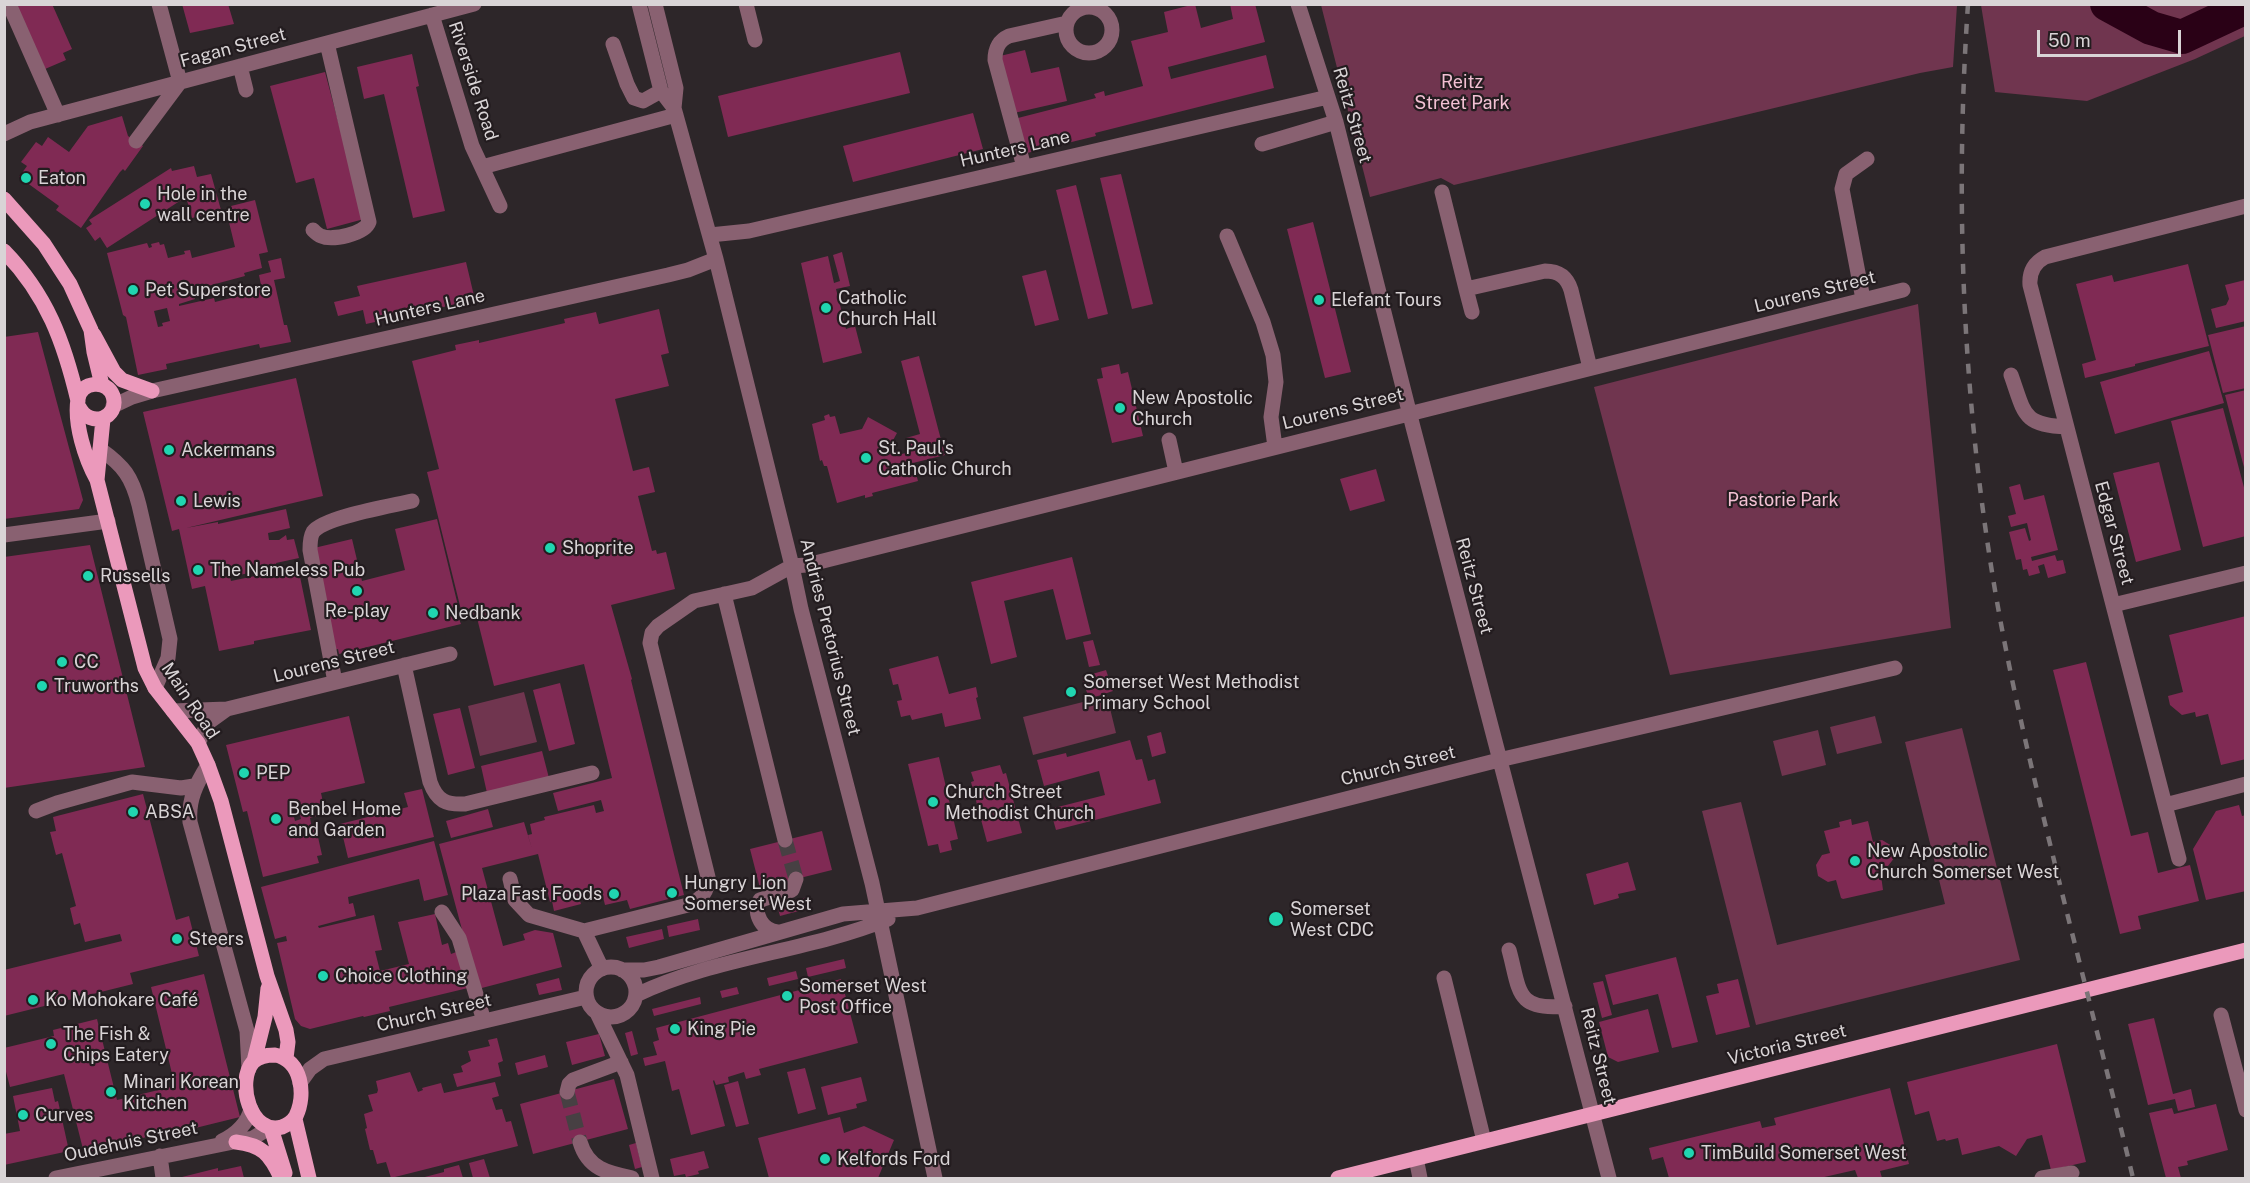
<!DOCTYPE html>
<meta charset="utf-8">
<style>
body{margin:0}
#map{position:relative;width:2250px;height:1183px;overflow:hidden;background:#2d2629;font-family:"Public Sans",sans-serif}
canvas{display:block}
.frame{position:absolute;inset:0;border:6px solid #d9d4d6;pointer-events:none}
.scale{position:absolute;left:2037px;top:30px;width:144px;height:27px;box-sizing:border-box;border:3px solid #d9d4d6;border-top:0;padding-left:8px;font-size:18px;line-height:21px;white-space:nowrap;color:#d9d4d6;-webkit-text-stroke:4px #231c1f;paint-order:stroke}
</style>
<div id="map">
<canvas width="2250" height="1183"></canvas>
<div class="frame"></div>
<div class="scale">50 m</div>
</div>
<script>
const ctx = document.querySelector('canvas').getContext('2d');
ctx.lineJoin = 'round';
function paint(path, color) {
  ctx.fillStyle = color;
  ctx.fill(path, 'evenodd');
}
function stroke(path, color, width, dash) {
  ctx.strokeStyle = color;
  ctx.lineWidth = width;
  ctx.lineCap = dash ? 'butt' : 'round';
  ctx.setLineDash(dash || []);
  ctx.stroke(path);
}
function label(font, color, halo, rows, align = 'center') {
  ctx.font = font + ' "Public Sans",sans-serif';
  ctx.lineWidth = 4.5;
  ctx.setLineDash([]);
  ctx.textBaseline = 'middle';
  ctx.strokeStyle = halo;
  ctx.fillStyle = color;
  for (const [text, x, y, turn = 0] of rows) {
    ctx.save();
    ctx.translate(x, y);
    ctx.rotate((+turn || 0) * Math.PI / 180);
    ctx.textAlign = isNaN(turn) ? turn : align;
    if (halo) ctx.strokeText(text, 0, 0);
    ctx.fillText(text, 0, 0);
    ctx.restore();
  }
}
const green = new Path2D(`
 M1321,5L1957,4V5L1953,67L1920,73L1454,185L1441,178L1370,197Z
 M1981,5H2245V36L2195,59L2087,101L1995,92Z
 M1918,304L1951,628L1670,675L1594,387Z
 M524,692L537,742L480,756L468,706Z
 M1107,696L1116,733L1033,755L1023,717Z
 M1875,716L1882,743L1837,754L1830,727Z
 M1962,728L2020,960L1756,1025L1702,811L1741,802L1777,945L1945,904L1905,742Z
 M1818,730L1826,765L1782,776L1773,741Z`);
const river = new Path2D(`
 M2107,4L2151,28L2182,37L2246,7`);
const building = new Path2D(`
 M16,4H52L72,49L63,53L66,60L45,69Z
 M182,4H228L234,24L190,33Z
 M1195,4L1201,28L1233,19L1230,4H1255L1265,42L1168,67L1171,79L1266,55L1274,88L1095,133L1096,136L1023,154L1014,119L1096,98L1094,94L1104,91L1105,96L1143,86L1131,41L1168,32L1164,12Z
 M1025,50L1031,73L1059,67L1067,101L1014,113L1000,56Z
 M900,52L910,93L728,137L718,96Z
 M412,54L419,86L416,87L445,211L413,218L384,94L364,99L357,67Z
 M325,72L364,219L327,229L314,178L296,183L270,86Z
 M973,113L983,149L853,182L843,146Z
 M122,116L128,136L143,146L125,171L123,169L120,172L81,228L56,210L59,206L19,177L27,166L21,162L36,142L42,146L48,137L69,152L88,126Z
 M194,166L197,177L211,174L221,210L192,218L186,197L107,248L100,237L95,241L86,228L92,224L89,220L171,168L172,171Z
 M1121,174L1153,304L1132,309L1100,178Z
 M1076,185L1108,314L1088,319L1056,190Z
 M255,200L268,252L259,254L262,268L244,273L245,276L193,290L195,299L179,304V306L214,298L215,302L239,296L237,290L261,285L259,275L271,272L268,261L281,258L285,278L274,280L284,325H287L291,342L260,348L259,344L166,364L167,369L138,375L126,317L123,315L107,253L147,243L149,248L152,247L151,244L159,242L160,245L164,244L168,258L185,254L184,251L190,250L192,258L235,247L227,214L233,212L231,206ZM167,308L170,321L162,323L163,326L158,327L154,311Z
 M1313,222L1351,372L1325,378L1287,229Z
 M842,252L850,286L836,289L846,329L855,326L862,353L823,363L801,263L828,256L834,283L840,281L833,255Z
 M466,262L475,300L366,324L363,310L338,316L334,302L360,296L357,286Z
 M2188,264L2209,346L2135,364V366L2085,378L2082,364L2096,360L2076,284L2112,275L2114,282Z
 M1046,270L1059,320L1035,326L1022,276Z
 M2245,280L2246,321L2216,328L2211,309L2226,305L2229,299L2225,285Z
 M659,309L669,353L661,355L669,386L615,399L633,471L649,467L655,492L638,496L652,551L656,550L657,554L666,552L675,589L611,605L632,679L631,680L684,895L630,909L627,900L605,905L601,889L578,894L581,904L554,911L552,901L550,902L538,854L482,868L503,946L525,940L523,934L535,930L553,933L562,967L478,989L439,844L524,822L532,849L528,835L532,834L530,824L545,820L544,817L594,805L596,813L604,811L601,800L558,811L553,793L612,778L584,664L494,686L476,614L463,618L427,472L439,469L412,361L456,350L455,345L479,340V343L565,323L564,319L596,312L599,324Z
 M2246,326V388L2223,393L2208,335Z
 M38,332L83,500L79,509L4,519V337Z
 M2209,351L2224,403L2115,434L2100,382Z
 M919,356L945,455L913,463L918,481L872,493L873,496L865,498V495L837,503L827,466H824L822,460L820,461L812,424L825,420L824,416L829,414L830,417L835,416L840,434L862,429L868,417L897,433L891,444L895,456L909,452L906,438L920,434L901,361Z
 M1119,364L1121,374L1128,372L1143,436L1112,443L1097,379L1103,378L1101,368Z
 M296,378L323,496L186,528L218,522V524L286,509L290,528L268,533L269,540H279L286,535L287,540L294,539L299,558L276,563L277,567L230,577L231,581L298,567L311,630L254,641V644L219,651L205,586L192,589L179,529L172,531L143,412Z
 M2246,390V471H2245L2225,395Z
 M2223,408L2246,495V536L2203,547L2171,421Z
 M2159,462L2181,550L2136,562L2113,473Z
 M1376,469L1385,501L1350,511L1340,479Z
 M2020,484L2024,500L2044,495L2058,550L2031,557L2032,561L2055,555L2057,561L2063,560L2066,573L2048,578L2044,564L2038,566L2040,573L2029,576L2027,569L2023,570L2021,559L2016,560L2009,532L2025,528L2029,541L2031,540L2027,523L2011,527L2008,516L2016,514L2009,487Z
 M437,519L461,618L459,619L461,624L339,654L338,649L334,650L314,548L352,539L362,581L405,570L395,529Z
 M90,545L145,767L4,788V557Z
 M1072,557L1091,634L1066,640L1053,589L1004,601L1017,657L991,664L971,582Z
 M2246,616V759L2221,765L2208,714L2196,717L2195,712L2182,715L2170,705L2168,696L2183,692L2169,635Z
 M1093,640L1100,665L1089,667L1083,642Z
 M938,656L949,694L976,687L978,697L976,698L981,719L945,727L942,713L912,720L910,715L901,717L897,701L902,700L898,684L893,685L889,669Z
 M2086,662L2131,836L2148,832L2158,873L2190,865L2199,901L2138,916L2141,929L2120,934L2053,670Z
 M1106,670L1113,691L1089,699L1082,677Z
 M560,683L575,744L549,751L533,690Z
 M460,708L475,768L448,775L433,714Z
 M349,716L365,783L321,793L324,807L318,809L320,815L310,818L312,829L316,828L322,855L317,856L319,863L263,877L247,811L243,812L226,745ZM296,799L301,819L295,821L290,801Z
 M1161,732L1166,753L1152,757L1147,736Z
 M1130,740L1136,760L1142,759L1148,781L1155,779L1161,803L1056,830L1050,809L1105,795L1099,771L1044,786L1037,760L1066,753L1067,757Z
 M542,751L549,778L487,793L481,766Z
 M939,757L958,839L950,841L952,850L940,853L938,844L928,846L908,764Z
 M1000,765L1003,774L1006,773L1022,833L987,842L971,782L974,781L971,772Z
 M422,789L434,837L348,858L340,824L408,807L404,793Z
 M143,794L176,920L189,916L199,956L130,973L133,984L4,1016V970L122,941L120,934L85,942L80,923L74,925L70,908L76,906L62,853L56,855L50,832L56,831L53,817Z
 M2239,805L2242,816L2246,815V891L2206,900L2193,849L2216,811Z
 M488,809L493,827L451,838L446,821Z
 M1851,819L1852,825L1868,821L1873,842L1882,840L1892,846L1895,857L1888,866L1880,868L1883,890L1843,899L1841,898L1836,880L1828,882L1818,876L1816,865L1822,855L1830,853L1824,831L1840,827L1839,822Z
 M822,831L832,870L760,888L750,849Z
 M434,841L448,895L424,901L419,879L348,897L349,904L353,903L356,916L318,926L319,928L374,915L382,950L375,951L380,971L409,964L398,922L435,914L442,945L448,943L451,954L459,951L468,988L389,1007L390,1011L364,1017L363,1016L310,1029L301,1026L295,1019L277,943L287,941L286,936L275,939L261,887Z
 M1628,862L1636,890L1618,894L1619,898L1594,905L1586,874Z
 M808,897L810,908L780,916L777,905Z
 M698,919L700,930L669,937L667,926Z
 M662,929L664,939L629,948L626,937Z
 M1676,957L1698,1042L1672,1048L1658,994L1613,1005L1605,975Z
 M844,959L846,968L808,977L806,968Z
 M796,971L798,979L769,986L767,978Z
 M204,974L240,1117L171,1134L170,1131L84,1153L64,1074L10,1087L4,1064V1048L54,1036L53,1030L97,1019L117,1100L175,1086L151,987Z
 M559,978L562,990L539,995L536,984Z
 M841,979L858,1043L759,1069L761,1075L746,1079L744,1072L728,1077L729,1082L716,1085L714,1080L713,1081L725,1126L691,1135L679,1089L672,1091L665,1061L645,1066L643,1058L657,1055L653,1042L659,1040L656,1028Z
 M1738,979L1750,1027L1716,1035L1706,996L1719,993L1717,984Z
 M1603,981L1612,1015L1602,1018L1593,983Z
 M737,987L739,994L722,998L720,991Z
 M700,997L701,1004L654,1016L652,1009Z
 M1648,1009L1659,1052L1618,1062L1608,1057L1599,1022Z
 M2154,1018L2173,1094L2191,1089L2195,1107L2178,1111L2175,1099L2148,1105L2128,1024Z
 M632,1031L638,1054L631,1056L625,1033Z
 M599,1034L605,1056L572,1065L566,1042Z
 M497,1038L503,1061L498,1063L501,1076L457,1087L453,1074L463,1072L461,1066L471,1061L468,1051L490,1046L488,1040Z
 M2057,1044L2086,1162L2051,1170L2042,1135L2027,1139L2016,1156L1999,1146L1962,1155L1958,1138L1946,1141L1945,1139L1937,1141L1929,1111L1915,1115L1907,1082Z
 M545,1055L548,1067L518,1075L515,1063Z
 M805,1068L816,1109L798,1114L787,1072Z
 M410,1072L418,1092L423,1090L422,1088L441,1083L444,1093L495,1082L499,1096L492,1098L496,1110L502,1109L506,1122L511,1121L518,1146L391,1178L386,1162L377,1164L373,1150H370L365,1129L367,1128L364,1114L373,1111L368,1095L377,1093L378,1090L376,1081Z
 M861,1077L867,1101L856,1104L857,1108L828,1115L821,1087Z
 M614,1079L628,1129L533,1154L520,1104Z
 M738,1081L749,1124L736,1127L724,1085Z
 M52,1088L55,1102L58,1101L69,1151L4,1165V1134L20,1131L13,1096Z
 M1890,1088L1909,1164L1880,1171L1882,1178H1858L1855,1170L1820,1178H1669L1663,1157L1652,1160L1649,1148L1760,1121L1762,1128L1776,1125L1774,1118Z
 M2216,1104L2228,1150L2187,1161L2188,1165L2178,1167L2181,1178H2166L2149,1113L2172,1108L2174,1114Z
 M840,1117L844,1133L864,1126L894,1140L878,1178H769L758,1138Z
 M636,1143L642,1167L635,1169L629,1145Z
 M704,1151L709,1168L698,1171L699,1174L686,1177L685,1174L674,1176L670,1159Z
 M484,1159L490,1178H473L469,1163Z
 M459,1165L463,1178H421L444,1172V1169Z
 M241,1166L244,1178H178L218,1168V1171Z`);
const minorTunnel = new Path2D(`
 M785,840L796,879
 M567,1092L580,1142`);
const minor = new Path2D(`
 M9,4L58,115
 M639,4L661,91L674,108
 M655,4L676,88L674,108L716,259L792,566L801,609L872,883L935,1178
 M746,4L755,40
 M1298,4L1336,122L1413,427L1609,1178
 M1066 30a23 23 0 1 1 46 0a23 23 0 1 1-46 0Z
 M432,15L472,146L500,206
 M613,44L627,84L634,98L643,101L661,91
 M240,66L246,90
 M4,134L30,122L474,4
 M136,141L180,82L159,4
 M1262,144L1336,122
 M482,167L676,115
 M1024,167L995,60C995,49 998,41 1009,36L1067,23
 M1442,192L1466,289L1545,271C1559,271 1567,277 1571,290L1590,368
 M313,230C315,232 318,235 321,236C332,241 365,234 369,222L327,43
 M710,235L749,231L1328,97
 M1227,236L1263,322L1273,355L1276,382L1271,417L1275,447
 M1466,289L1472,312
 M1863,299L1842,189L1846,174L1867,159
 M2011,375C2025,414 2022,425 2067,427
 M113,406L132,397L152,391L668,275L688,270L716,259
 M1169,440L1176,472
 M100,449C124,466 132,477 139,505L170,639L168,658L155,688
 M4,535L108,521
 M724,594L785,840
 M2113,605L2246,573
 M404,665L430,782C437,801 446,805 465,804L592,773
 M335,682L310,550C310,544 310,537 313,532C324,517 391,506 412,501
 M173,711L227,709L450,654
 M198,743L209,722L227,709
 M208,765C196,784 188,800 190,822L247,1031L249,1069
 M2165,805L2246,784
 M36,811L57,803L132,782L181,788L194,786
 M2179,859L2030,285C2029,272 2034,263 2045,257L2246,206
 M510,879L515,900L529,915L584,931L688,905C702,900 708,891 708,877L650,643L652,633L658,626L694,601L752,588L792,566L807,565L1903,290
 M442,912L459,938L484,1021
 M584,931L602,969
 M778,932C763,931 752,914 760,900L792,890L796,879
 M1509,950C1520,990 1515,1011 1565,1006
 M586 992a25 25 0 1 1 50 0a25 25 0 1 1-50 0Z
 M622,970H644L659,967L843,914L917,908L1499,760L1895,668
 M1444,978L1484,1141
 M636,995C715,957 806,952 888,919
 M597,1013L627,1075L652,1178
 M2221,1015L2246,1110
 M300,1083L310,1069L324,1059L586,997
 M567,1092L569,1084L573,1080L621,1062
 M222,1141C236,1134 247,1125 251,1109
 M580,1142C588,1169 608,1173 632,1178
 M160,1156L163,1178
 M1416,1158L1420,1178
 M56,1178L253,1138L269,1128
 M2042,1178L2072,1173`);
const major = new Path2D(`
 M4,199L44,244L70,284L91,330L94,352L102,385
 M4,251C47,295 64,342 78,401
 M94,335L114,372L122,380L152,391
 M79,407C90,429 120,418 113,396C107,379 81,381 78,399C74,424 85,458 97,480L145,668L155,688L198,743L208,765L221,801L267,976L286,1030L288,1042L286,1058
 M97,480L103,419
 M275,1055C302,1060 306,1095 296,1116C293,1121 287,1125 282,1127C250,1136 236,1081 253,1062C259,1056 268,1055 275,1055Z
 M254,1061L265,1017L268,988
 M295,1119L309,1178
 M271,1128L285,1173
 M236,1142C262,1145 270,1154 281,1178
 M1338,1178L2246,950`);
const rail = new Path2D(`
 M1968,4C1955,193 1962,385 1992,572C2010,684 2038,795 2065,905C2088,996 2111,1087 2133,1178`);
const markers = [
 [26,178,6,"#20d5b0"],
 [145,204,6,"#20d5b0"],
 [133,290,6,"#20d5b0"],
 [1319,300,6,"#20d5b0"],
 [826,308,6,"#20d5b0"],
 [1120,408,6,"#20d5b0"],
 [169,450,6,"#20d5b0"],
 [866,458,6,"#20d5b0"],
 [181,501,6,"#20d5b0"],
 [550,548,6,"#20d5b0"],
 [198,570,6,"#20d5b0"],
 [88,576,6,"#20d5b0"],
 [357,591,6,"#20d5b0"],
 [433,613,6,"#20d5b0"],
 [62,662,6,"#20d5b0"],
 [42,686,6,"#20d5b0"],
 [1071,692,6,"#20d5b0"],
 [244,773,6,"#20d5b0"],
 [933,802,6,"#20d5b0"],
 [133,812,6,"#20d5b0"],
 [276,819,6,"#20d5b0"],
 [1855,861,6,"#20d5b0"],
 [672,893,6,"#20d5b0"],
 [614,894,6,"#20d5b0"],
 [1276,919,8,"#20d5b0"],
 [177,939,6,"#20d5b0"],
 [323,976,6,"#20d5b0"],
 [787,996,6,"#20d5b0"],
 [33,1000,6,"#20d5b0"],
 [675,1029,6,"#20d5b0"],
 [51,1044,6,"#20d5b0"],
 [111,1092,6,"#20d5b0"],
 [23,1115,6,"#20d5b0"],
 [1689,1153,6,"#20d5b0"],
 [825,1159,6,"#20d5b0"]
];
const streetNames = [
 ["Fagan Street",233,48,-15],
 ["Riverside Road",473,81,72],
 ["Reitz Street",1352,115,74],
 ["Hunters Lane",1015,149,-13],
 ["Lourens Street",1815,292,-14],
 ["Hunters Lane",430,308,-13],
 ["Lourens Street",1343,409,-14],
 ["Edgar Street",2114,533,75],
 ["Reitz Street",1474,586,75],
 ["Andries Pretorius Street",830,637,76],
 ["Lourens Street",334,662,-14],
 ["Main Road",190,701,56],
 ["Church Street",1398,766,-14],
 ["Church Street",434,1013,-13],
 ["Victoria Street",1787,1045,-14],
 ["Reitz Street",1598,1056,76],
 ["Oudehuis Street",131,1142,-12]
];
const parkNames = [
 ["Reitz",1462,82],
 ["Street Park",1462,103],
 ["Pastorie Park",1783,500]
];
const poiNames = [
 ["Eaton",38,178],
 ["Hole in the",157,194],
 ["wall centre",157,215],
 ["Pet Superstore",145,290],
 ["Catholic",838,298],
 ["Church Hall",838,319],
 ["Elefant Tours",1331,300],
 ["New Apostolic",1132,398],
 ["Church",1132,419],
 ["St. Paul's",878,448],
 ["Catholic Church",878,469],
 ["Ackermans",181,450],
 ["Lewis",193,501],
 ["Shoprite",562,548],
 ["The Nameless Pub",210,570],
 ["Russells",100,576],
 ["Re-play",357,611,"center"],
 ["Nedbank",445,613],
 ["CC",74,662],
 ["Somerset West Methodist",1083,682],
 ["Primary School",1083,703],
 ["Truworths",54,686],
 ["PEP",256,773],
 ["Church Street",945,792],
 ["Methodist Church",945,813],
 ["Benbel Home",288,809],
 ["and Garden",288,830],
 ["ABSA",145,812],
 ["New Apostolic",1867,851],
 ["Church Somerset West",1867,872],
 ["Hungry Lion",684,883],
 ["Somerset West",684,904],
 ["Plaza Fast Foods",602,894,"right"],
 ["Somerset",1290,909],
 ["West CDC",1290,930],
 ["Steers",189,939],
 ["Choice Clothing",335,976],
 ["Somerset West",799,986],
 ["Post Office",799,1007],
 ["Ko Mohokare Café",45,1000],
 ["King Pie",687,1029],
 ["The Fish &",63,1034],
 ["Chips Eatery",63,1055],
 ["Minari Korean",123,1082],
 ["Kitchen",123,1103],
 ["Curves",35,1115],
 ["TimBuild Somerset West",1701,1153],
 ["Kelfords Ford",837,1159]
];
paint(green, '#70354f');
stroke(river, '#2a0116', 34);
paint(building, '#802a54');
stroke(minorTunnel, '#474043', 15, [15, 8]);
stroke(minor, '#896171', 15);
stroke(major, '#eb99bb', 15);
stroke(rail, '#7b7578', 4.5, [10, 10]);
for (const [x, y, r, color] of markers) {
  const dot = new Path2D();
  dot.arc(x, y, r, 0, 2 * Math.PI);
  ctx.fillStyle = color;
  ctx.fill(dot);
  stroke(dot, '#231c1f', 2);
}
label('18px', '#d9d4d6', '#231c1f', streetNames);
label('18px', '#f2c0d3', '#231c1f', parkNames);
label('18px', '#d9d4d6', '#231c1f', poiNames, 'left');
</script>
